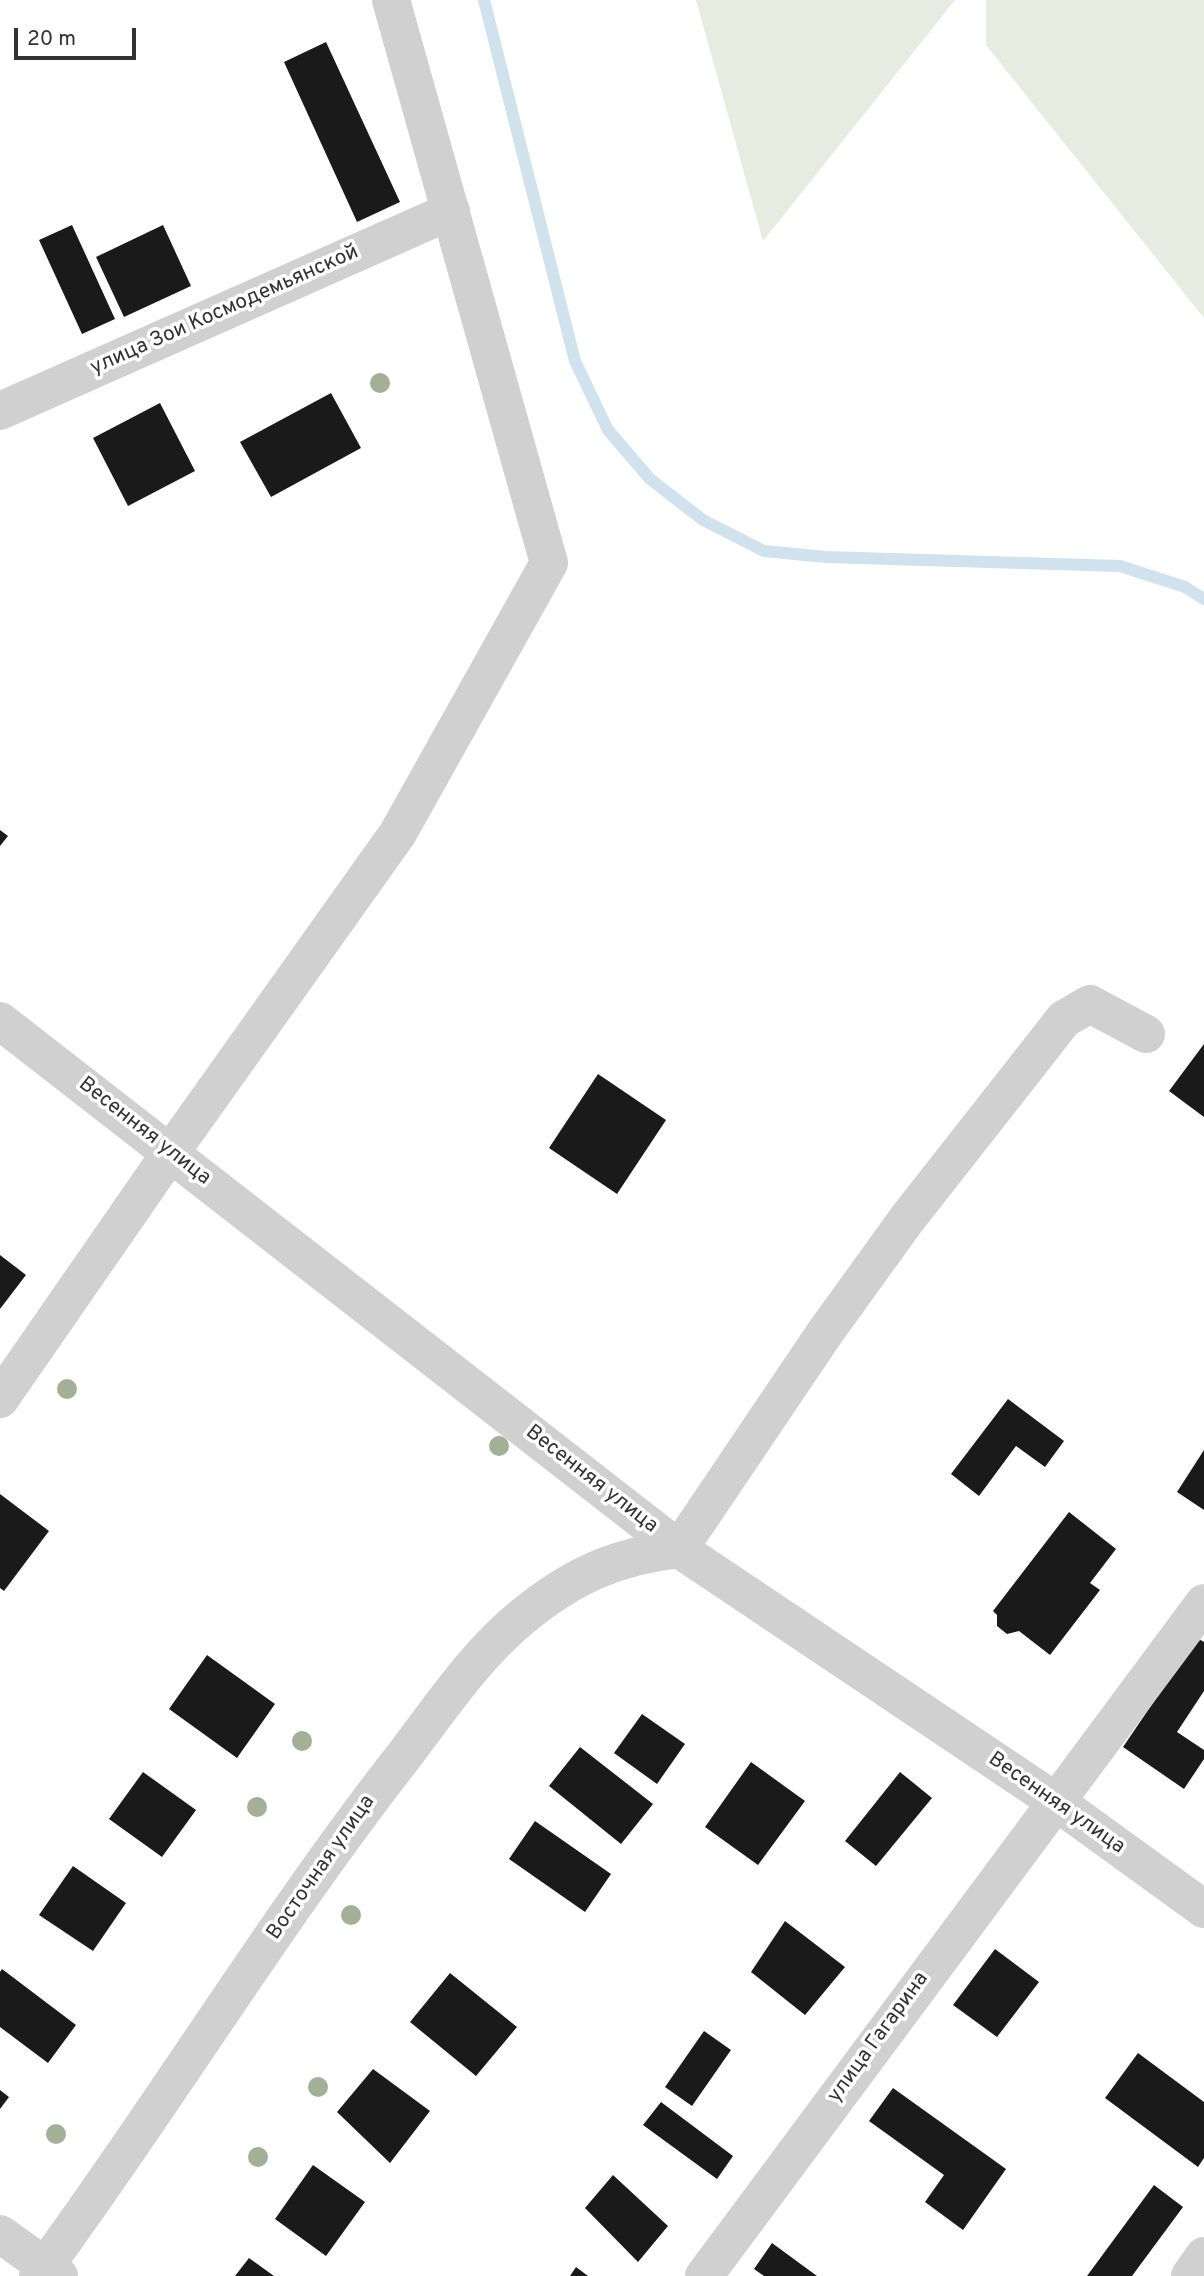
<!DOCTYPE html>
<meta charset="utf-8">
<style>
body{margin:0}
#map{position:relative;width:1204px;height:2276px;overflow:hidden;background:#fff;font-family:Overpass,sans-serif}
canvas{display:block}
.scale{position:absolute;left:14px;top:28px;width:122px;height:32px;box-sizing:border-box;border:4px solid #333;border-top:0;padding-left:9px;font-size:21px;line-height:24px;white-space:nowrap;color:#333;-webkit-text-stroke:5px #fff;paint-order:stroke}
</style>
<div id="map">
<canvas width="1204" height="2276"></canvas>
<div class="scale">20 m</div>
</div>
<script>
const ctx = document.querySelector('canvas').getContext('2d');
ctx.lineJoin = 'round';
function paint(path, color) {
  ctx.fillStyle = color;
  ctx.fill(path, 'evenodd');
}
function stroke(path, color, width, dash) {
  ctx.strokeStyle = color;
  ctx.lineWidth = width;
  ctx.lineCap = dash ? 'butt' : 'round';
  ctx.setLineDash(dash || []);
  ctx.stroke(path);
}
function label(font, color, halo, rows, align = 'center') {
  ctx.font = font + ' Overpass,sans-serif';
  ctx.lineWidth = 7;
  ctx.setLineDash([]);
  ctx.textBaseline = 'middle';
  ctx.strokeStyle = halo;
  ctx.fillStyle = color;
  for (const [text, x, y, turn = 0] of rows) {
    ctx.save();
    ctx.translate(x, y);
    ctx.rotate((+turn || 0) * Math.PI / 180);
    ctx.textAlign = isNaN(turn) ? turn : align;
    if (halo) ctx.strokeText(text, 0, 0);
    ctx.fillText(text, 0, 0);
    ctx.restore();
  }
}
const green = new Path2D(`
 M696,0H955L763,241Z
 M986,0H1204V318L986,45Z`);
const stream = new Path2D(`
 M484,0L575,361L608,430L650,479L703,520L764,551L826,557L1120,566L1185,587L1204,599`);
const building = new Path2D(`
 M326,42L400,202L357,222L284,62Z
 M72,225L115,319L82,334L39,240Z
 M163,225L191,286L124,317L96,257Z
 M331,393L361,448L271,497L240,442Z
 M160,403L195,471L128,506L93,438Z
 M0,830L8,836L0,846Z
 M1204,1044V1117L1169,1091Z
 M598,1074L666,1120L617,1194L549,1148Z
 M0,1255L26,1275L0,1309Z
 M1008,1399L1064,1441L1045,1467L1016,1446L979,1496L951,1474Z
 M1204,1450V1510L1177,1492Z
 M0,1494L49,1531L4,1591L0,1588Z
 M1069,1512L1116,1549L1090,1583L1100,1590L1050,1655L1019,1631L1007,1634L997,1626V1615L993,1611Z
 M1197,1638L1204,1642V1691L1177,1732L1204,1750V1759L1184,1789L1123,1747Z
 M207,1655L275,1704L237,1758L169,1709Z
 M642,1714L685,1744L657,1784L614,1753Z
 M580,1747L653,1804L621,1844L549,1786Z
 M751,1762L805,1801L758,1865L705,1827Z
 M143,1772L196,1810L162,1857L109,1819Z
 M900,1772L932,1798L876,1866L845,1841Z
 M535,1821L611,1874L585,1912L509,1859Z
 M73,1866L126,1903L93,1951L39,1915Z
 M785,1921L845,1967L805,2015L751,1972Z
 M995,1949L1039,1982L997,2037L953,2005Z
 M2,1969L76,2025L48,2063L0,2027V1972Z
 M450,1973L517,2027L476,2076L410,2022Z
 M704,2031L731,2050L692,2106L665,2087Z
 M1138,2053L1204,2102V2158L1198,2167L1105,2098Z
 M373,2069L430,2111L390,2163L337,2112Z
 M893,2088L1006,2169L963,2230L925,2202L944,2175L869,2121Z
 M0,2090L9,2097L0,2109Z
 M661,2102L733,2156L717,2179L643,2125Z
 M313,2165L365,2202L326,2256L275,2219Z
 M613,2175L668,2226L638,2262L585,2208Z
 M1154,2185L1183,2207L1132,2276H1087Z
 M772,2243L817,2276H764L754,2269Z
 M249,2258L274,2276H235Z
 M576,2267L588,2276H570Z`);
const minor = new Path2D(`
 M0,411L451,211
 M0,1021L679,1549L1055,1801L1204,1909
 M0,1399L171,1152L398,833L549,563L391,0
 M679,1549L824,1334L907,1219L1064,1019L1090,1004L1146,1034
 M0,2234L59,2276
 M38,2276C161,2109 269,1930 396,1766C436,1715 472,1658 522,1617C572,1576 616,1556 679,1549
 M704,2276L1204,1603
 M1190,2276L1204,2256`);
const trees = [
 [380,383],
 [67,1389],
 [499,1446],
 [302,1741],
 [257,1807],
 [351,1915],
 [318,2087],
 [56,2134],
 [258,2157]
];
const streetNames = [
 ["улица Зои Космодемьянской",225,311,-24],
 ["Весенняя улица",144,1132,38],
 ["Весенняя улица",591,1480,38],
 ["Весенняя улица",1056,1804,35],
 ["Восточная улица",322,1868,-55],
 ["улица Гагарина",879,2038,-54]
];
paint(green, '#e6ecdf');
stroke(stream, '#cfe2ee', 12);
paint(building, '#1a1a1a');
stroke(minor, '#d0d0d0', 38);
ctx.fillStyle = '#a2b095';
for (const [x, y] of trees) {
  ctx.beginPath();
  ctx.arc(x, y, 10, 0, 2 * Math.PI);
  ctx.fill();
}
label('21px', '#333', '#fff', streetNames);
</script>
